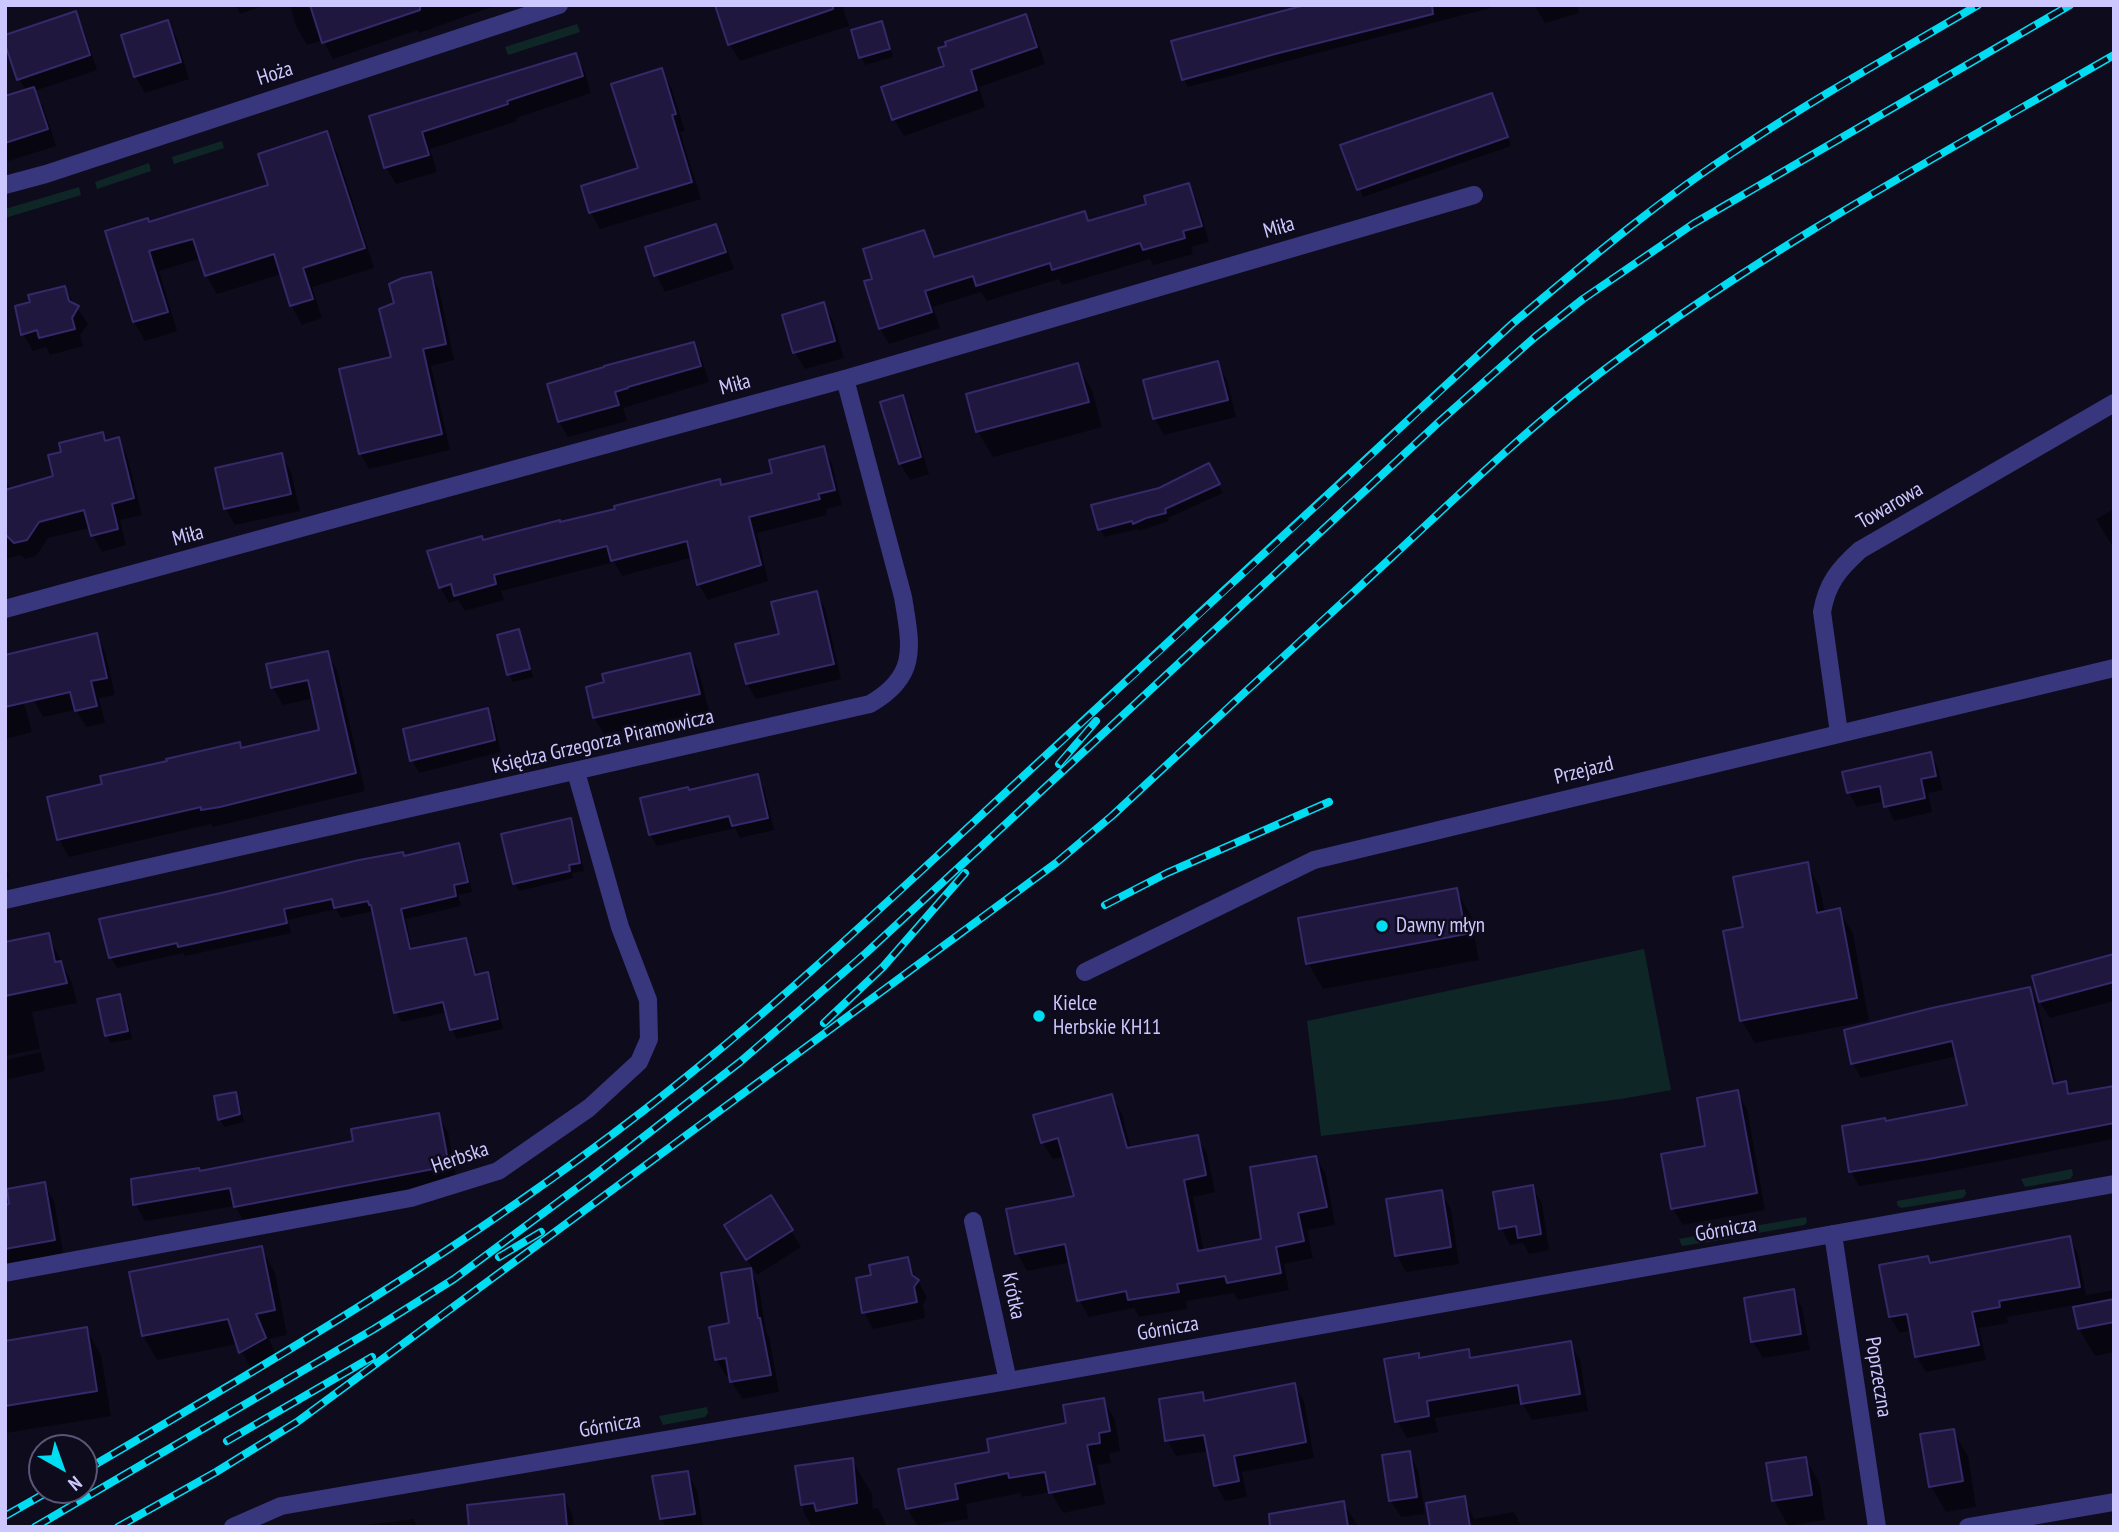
<!DOCTYPE html>
<meta charset="utf-8">
<style>
body{margin:0}
#map{position:relative;width:2119px;height:1532px;overflow:hidden;background:#0e0b1d;font-family:"PT Sans Narrow",sans-serif}
canvas{display:block}
.frame{position:absolute;inset:0;border:7px solid #cdc7ff;pointer-events:none}
.north{position:absolute;left:28px;top:1434px;width:70px;height:70px;box-sizing:border-box;background:#0e0b1d;border:2px solid #5a5677;border-radius:50%;rotate:140deg;font-size:19px;font-weight:700;line-height:28px;text-align:center;color:#cdc7ff}
.north::after{content:'';display:block;margin:auto;width:24px;height:32px;background:#00dcf2;clip-path:polygon(50% 0,100% 100%,50% 72%,0 100%)}
</style>
<div id="map">
<canvas width="2119" height="1532"></canvas>
<div class="frame"></div>
<div class="north">N</div>
</div>
<script>
const ctx = document.querySelector('canvas').getContext('2d');
ctx.lineJoin = 'round';
function paint(path, color) {
  ctx.fillStyle = color;
  ctx.fill(path, 'evenodd');
}
function stroke(path, color, width, dash) {
  ctx.strokeStyle = color;
  ctx.lineWidth = width;
  ctx.lineCap = dash ? 'butt' : 'round';
  ctx.setLineDash(dash || []);
  ctx.stroke(path);
}
function label(font, color, halo, rows, align = 'center') {
  ctx.font = font + ' "PT Sans Narrow",sans-serif';
  ctx.lineWidth = 5;
  ctx.setLineDash([]);
  ctx.textBaseline = 'middle';
  ctx.strokeStyle = halo;
  ctx.fillStyle = color;
  for (const [text, x, y, turn = 0] of rows) {
    ctx.save();
    ctx.translate(x, y);
    ctx.rotate((+turn || 0) * Math.PI / 180);
    ctx.textAlign = isNaN(turn) ? turn : align;
    if (halo) ctx.strokeText(text, 0, 0);
    ctx.fillText(text, 0, 0);
    ctx.restore();
  }
}
const green = new Path2D(`
 M577,24L580,32L508,55L505,47Z
 M222,141L224,148L174,164L172,157Z
 M149,163L151,171L97,189L95,182Z
 M79,187L81,195L5,218V209Z
 M1644,949L1671,1090L1621,1099L1321,1136L1307,1021Z
 M2072,1169L2073,1175L2070,1179L2025,1187L2021,1179Z
 M1965,1189L1966,1194L1963,1198L1901,1208L1897,1205V1201Z
 M1806,1217L1807,1222L1804,1225L1758,1233L1754,1226Z
 M1735,1229L1736,1234L1733,1238L1682,1246L1679,1239Z
 M707,1407L708,1413L705,1417L663,1425L659,1416Z
 M635,1420L637,1429L592,1437L601,1427Z`);
const shadow = new Path2D(`
 M236,5H261L262,6L240,14Z
 M497,5L419,33L418,30L333,59L323,40L307,45L297,28L290,6Z
 M717,5H842L849,26L740,61L730,45Z
 M1317,5H1489L1490,8L1188,87L1184,80L1173,42Z
 M1534,5H1577L1579,13L1545,23Z
 M75,13L83,28L97,70L34,91L43,106L56,146L9,161L5,156V98L26,91L19,79Z
 M1025,16L1035,33L1045,64L979,87L985,107L904,136L894,119L946,67Z
 M167,22L177,39L189,79L145,93L135,76Z
 M881,23L886,31L893,57L865,65L861,57Z
 M575,55L585,72L591,93L516,118L517,121L430,149L437,172L396,184L386,167L371,117Z
 M661,70L671,87L685,131L680,132L701,199L600,229L591,212L640,170Z
 M1495,103L1511,146L1363,197L1343,146Z
 M326,133L337,152L374,268L312,287L322,318L302,325L291,305L282,274L217,294L206,275L201,258L159,271L177,331L145,341L134,322L149,224L270,186Z
 M1188,185L1197,201L1209,242L1191,247L1193,254L1153,265L1150,259L1062,285L1059,279L987,301L981,292L933,307L940,328L889,344L880,328L874,280L924,233L936,258L1084,213L1090,222L1148,205Z
 M715,226L725,243L734,269L665,292L656,275Z
 M430,274L439,290L454,360L431,366L450,450L369,469L360,453L393,358L396,305Z
 M64,288L88,324L80,335L83,346L50,355L46,347L33,351L23,334L32,303Z
 M823,304L833,321L844,358L805,369L795,353L784,316Z
 M693,344L702,360L709,382L623,408L627,421L568,437L559,422L549,385Z
 M1217,363L1227,380L1236,417L1164,435L1155,419L1145,381Z
 M1077,365L1092,390L1102,427L993,457L978,432L968,395Z
 M902,397L911,414L929,474L910,480L900,463Z
 M103,434L107,442L118,439L127,456L142,515L120,520L126,545L102,552L89,528L48,538L36,556L25,559L21,555L5,559V486L8,485L10,490L55,477L64,453Z
 M823,448L832,464L842,505L826,509L827,515L757,533L768,581L708,600L699,585L693,557L622,576L614,562L501,591L504,600L465,611L458,600L449,603L440,587L483,542L560,524L719,481L722,487L774,474Z
 M281,455L291,472L300,511L235,525L225,508Z
 M1208,466L1223,493L1168,518L1169,521L1139,531L1138,529L1104,537L1100,529L1160,490Z
 M2114,509V549L2096,519Z
 M816,593L825,608L841,679L756,699L747,684L738,646L781,636Z
 M519,631L523,639L533,677L513,682L509,674Z
 M96,635L105,652L115,695L99,698L105,723L86,727L76,710L43,717L34,700Z
 M327,653L337,670L365,791L213,827L211,824L69,857L59,839L104,785L239,744L242,749L322,731L314,698L283,705L273,688Z
 M690,655L699,672L709,711L604,734L594,717Z
 M21,699L25,707L32,732L5,739V703Z
 M487,710L494,722L501,752L419,773L412,760Z
 M1930,754L1938,768L1943,790L1928,793L1932,812L1894,821L1885,801L1857,807L1849,793L1844,773Z
 M757,776L764,788L774,830L740,838L735,828L657,846L650,834L689,792Z
 M570,820L575,828L584,871L572,873L573,878L519,891L515,883Z
 M459,845L464,855L472,892L458,895L461,906L406,919L412,950L465,940L471,950L478,976L487,974L493,984L503,1029L457,1039L451,1029L447,1012L402,1022L396,1012L374,911L341,918L336,909L288,920L291,933L185,956L183,953L117,968L111,957L404,858Z
 M5,861L9,877L5,878Z
 M1807,864L1820,888L1825,913L1839,910L1853,934L1869,1021L1755,1043L1741,1020L1745,928Z
 M1456,890L1471,916L1479,960L1323,989L1308,963Z
 M48,935L72,983L77,1003L32,1012L40,1049L5,1056V943Z
 M2114,956V1001L2050,1018L2040,1002L2034,978Z
 M2029,989L2037,1003L2057,1085L2065,1083L2072,1096L2114,1088V1139L1938,1173L1859,1186L1851,1171L1886,1122L1969,1106L1957,1056L1861,1078L1853,1064L1846,1032Z
 M119,996L124,1003L132,1039L111,1043L107,1036Z
 M41,1052L45,1071L5,1080V1060Z
 M1737,1092L1747,1109L1765,1210L1683,1225L1673,1209L1663,1155L1707,1147Z
 M235,1094L239,1101L244,1122L224,1127L220,1119Z
 M1112,1096L1122,1114L1131,1149L1197,1137L1207,1154L1215,1192L1193,1197L1204,1252L1263,1241L1316,1157L1326,1175L1335,1225L1307,1230L1313,1258L1284,1264L1289,1290L1238,1300L1234,1293L1186,1301L1187,1309L1139,1317L1134,1308L1089,1317L1079,1300L1071,1262L1027,1271L1017,1253L1076,1197L1065,1156L1053,1159L1042,1142Z
 M438,1115L448,1132L457,1182L245,1223L235,1206L145,1221L135,1204L200,1173L355,1142Z
 M44,1184L54,1201L64,1257L5,1267V1207L11,1206Z
 M1532,1187L1542,1204L1549,1250L1529,1254L1523,1243L1510,1245L1501,1228Z
 M1441,1192L1451,1209L1459,1264L1406,1272L1397,1255Z
 M791,1231L801,1247L757,1275L736,1242Z
 M2069,1238L2078,1254L2086,1295L2114,1290V1352L2095,1356L2079,1329L2075,1305L2007,1317L2008,1323L1979,1328L1986,1360L1926,1372L1916,1356L1912,1330L1900,1333L1890,1317L1927,1258L1931,1264Z
 M261,1248L275,1273L287,1335L269,1339L279,1363L255,1376L238,1344L157,1360L143,1336Z
 M907,1259L927,1298L923,1305L925,1318L873,1329L864,1312L873,1276Z
 M750,1270L759,1287L766,1332L769,1337L779,1392L742,1399L732,1382L731,1375L726,1376L716,1359L731,1325Z
 M1793,1291L1802,1308L1810,1350L1763,1358L1753,1342L1746,1299Z
 M86,1329L101,1355L111,1416L6,1433L5,1343Z
 M1570,1343L1580,1360L1588,1411L1532,1420L1522,1403L1435,1418L1438,1432L1407,1438L1397,1421L1418,1355L1420,1359L1468,1351L1473,1360Z
 M1294,1385L1304,1401L1314,1458L1242,1472L1247,1497L1225,1501L1216,1485L1209,1451L1176,1456L1167,1440L1202,1394L1207,1402Z
 M1103,1400L1115,1420L1120,1451L1109,1453L1111,1463L1097,1465L1105,1504L1063,1513L1051,1492L1022,1497L1020,1493L966,1504L968,1519L918,1527L907,1508L991,1453L1068,1425Z
 M1953,1431L1968,1456L1976,1507L1946,1512L1931,1486Z
 M1409,1453L1418,1470L1425,1514L1401,1517L1391,1501Z
 M1805,1458L1820,1484L1825,1520L1788,1526L1774,1500Z
 M852,1460L872,1494L873,1509L878,1508L887,1527H812L804,1513L797,1467Z
 M687,1473L697,1490L703,1527H666L662,1519Z
 M563,1496L572,1513L574,1527H471Z
 M1464,1498L1474,1519L1514,1512L1522,1527H1432Z
 M1343,1503L1359,1527H1296Z
 M413,1519L418,1527H351Z`);
const building = new Path2D(`
 M310,5H420V10L322,43Z
 M715,5H833V9L728,45Z
 M1305,5H1432L1433,14L1275,54L1182,80L1171,41Z
 M76,11L90,55L17,80L5,44V35Z
 M1026,14L1037,47L971,70L977,90L892,120L881,87L944,66L938,48L946,46L945,42Z
 M168,20L181,62L134,77L121,35Z
 M882,21L890,49L859,58L851,30Z
 M576,53L583,76L507,101L508,104L422,132L429,155L384,168L369,116Z
 M662,68L676,114L672,115L692,182L589,213L581,186L638,168L611,84Z
 M34,87L48,129L5,143V96Z
 M1492,93L1508,137L1357,190L1340,145Z
 M327,131L365,248L303,268L313,299L290,306L274,254L205,276L193,239L149,251L168,312L133,322L105,231L148,218L149,222L268,185L258,154Z
 M1189,183L1202,226L1183,231L1185,238L1143,250L1140,243L1052,270L1050,263L976,286L973,276L925,291L932,312L879,329L864,281L872,279L863,249L924,230L934,257L1085,211L1088,221L1146,204L1144,196Z
 M716,224L726,252L654,276L645,247Z
 M431,272L446,344L423,349L442,434L359,454L339,369L391,357L379,309L394,303L389,284L402,278Z
 M65,286L69,301L79,306L72,318L75,329L39,338L37,330L21,335L15,306L30,302L28,295Z
 M824,302L835,341L793,353L782,315Z
 M694,342L701,366L628,387V388L615,392L619,405L558,422L547,384L604,367V366Z
 M1218,361L1228,400L1153,419L1143,380Z
 M1078,363L1089,402L976,432L966,394Z
 M903,395L921,457L899,464L880,402Z
 M103,432L105,441L119,437L134,498L112,504L118,529L91,536L84,510L39,522L27,540L14,543L5,534V490L53,476L48,455L61,452L59,443Z
 M824,446L835,490L818,494L820,499L749,517L761,565L697,585L687,541L611,561L607,546L494,575L496,584L454,596L451,584L439,588L427,551L482,536L483,540L560,520V522L615,509L614,506L720,479L721,485L772,473L769,460Z
 M282,453L291,494L224,509L215,468Z
 M1209,463L1220,484L1165,509L1166,513L1146,518L1133,524L1132,521L1098,530L1091,505L1159,488Z
 M817,591L834,664L746,684L735,644L779,634L771,602Z
 M519,629L530,669L507,675L497,635Z
 M97,633L107,678L91,681L97,706L75,711L70,692L5,707V655Z
 M328,651L356,773L220,807L201,810V807L57,840L47,797L102,784L100,776L167,761L166,759L240,742L241,748L319,730L308,680L271,688L266,664Z
 M690,653L700,694L593,718L586,687L604,682L602,674Z
 M488,708L495,740L410,761L403,729Z
 M1931,752L1936,776L1921,779L1925,798L1884,807L1880,786L1847,793L1842,772Z
 M758,774L768,818L732,826L729,816L649,835L640,798L688,787L689,790Z
 M571,818L580,863L569,865L570,871L513,884L501,834Z
 M459,843L468,882L454,885L456,896L401,909L410,949L466,938L475,975L488,972L498,1019L450,1030L443,1002L394,1013L371,905H369L368,901L334,908L332,899L284,909L287,923L178,947L177,943L109,958L99,919L221,893L359,860L403,852L404,856Z
 M1808,862L1817,913L1840,908L1857,998L1740,1021L1723,931L1743,927L1733,877Z
 M1457,888L1466,934L1306,964L1298,918Z
 M49,933L55,962L61,961L67,983L5,996V942Z
 M2114,954V982L2039,1002L2032,976Z
 M2030,987L2053,1084L2066,1081L2068,1094L2114,1086V1123L1929,1159L1849,1172L1842,1126L1885,1118L1886,1121L1967,1105L1952,1041L1851,1064L1844,1030L1932,1008Z
 M120,994L128,1031L105,1036L97,999Z
 M1738,1090L1757,1193L1671,1209L1661,1154L1705,1146L1697,1098Z
 M236,1092L240,1114L218,1120L214,1096Z
 M1112,1094L1127,1148L1198,1135L1206,1175L1184,1180L1198,1251L1261,1239L1250,1167L1316,1156L1327,1207L1298,1213L1304,1241L1276,1247L1281,1273L1227,1283L1225,1276L1177,1284L1179,1292L1128,1300L1126,1291L1077,1301L1065,1244L1015,1254L1006,1209L1074,1196L1058,1138L1041,1143L1033,1115Z
 M439,1113L449,1166L234,1207L230,1188L133,1205L131,1179L199,1168L200,1171L353,1141L351,1129Z
 M45,1182L55,1240L5,1249V1205L9,1204L7,1189Z
 M1533,1185L1541,1234L1518,1238L1516,1226L1499,1229L1493,1192Z
 M1442,1190L1451,1247L1395,1256L1386,1199Z
 M771,1195L793,1230L746,1260L724,1225Z
 M2070,1236L2080,1287L1999,1301L2000,1307L1972,1312L1979,1345L1915,1357L1907,1314L1889,1317L1879,1265L1928,1256L1930,1263Z
 M262,1246L275,1310L256,1314L266,1338L239,1353L228,1319L142,1336L129,1272Z
 M908,1257L912,1275L919,1280L914,1287L917,1302L862,1313L856,1278L871,1275L869,1265Z
 M751,1268L758,1318H760L771,1375L730,1382L726,1358L715,1360L709,1327L729,1323L721,1273Z
 M1794,1289L1801,1334L1751,1342L1744,1298Z
 M2114,1299V1322L2078,1329L2073,1307Z
 M87,1327L97,1391L5,1406V1341Z
 M1571,1341L1580,1394L1521,1404L1518,1385L1427,1401L1429,1416L1395,1422L1384,1359L1419,1353V1358L1469,1349L1470,1358Z
 M1295,1383L1306,1442L1234,1456L1239,1481L1214,1486L1204,1435L1165,1441L1159,1399L1203,1392L1204,1401Z
 M1104,1398L1110,1431L1099,1433L1100,1443L1087,1445L1095,1484L1049,1493L1045,1472L1009,1478L1008,1473L955,1484L958,1499L906,1509L898,1469L989,1452L987,1439L1066,1423L1063,1405Z
 M1954,1429L1963,1481L1929,1487L1920,1434Z
 M1410,1451L1417,1497L1389,1501L1382,1455Z
 M1806,1457L1812,1495L1772,1501L1766,1463Z
 M853,1458L857,1503L816,1511L814,1503L801,1505L795,1466Z
 M688,1471L695,1514L660,1519L652,1476Z
 M564,1494L567,1527H469L467,1505Z
 M1465,1496L1470,1527H1430L1426,1503Z
 M1344,1501L1348,1527H1270L1269,1514Z`);
const minor = new Path2D(`
 M5,185L46,174L559,5
 M5,609L845,379L1474,195
 M1839,733L1822,612C1827,583 1839,569 1860,550L2114,403
 M5,900L870,704C919,676 911,646 903,597L845,379
 M1085,972L1314,860L2114,668
 M973,1221L1008,1381
 M1833,1234L1877,1527
 M5,1273L411,1198L498,1171L589,1108L639,1062L649,1039L648,1000L620,927L576,772
 M233,1527L281,1506L1008,1381L2114,1184
 M1968,1527L2114,1502`);
const rail = new Path2D(`
 M1059,764L1096,721
 M1105,905L1167,873L1329,802
 M824,1023L883,967L965,873
 M499,1257L541,1232
 M227,1441L372,1357
 M84,1471C276,1359 467,1247 643,1111C774,1010 895,895 1017,782C1183,630 1348,477 1512,324C1586,262 1659,200 1740,148C1817,97 1898,52 1978,5
 M5,1516L51,1490
 M35,1527L374,1329L454,1279L592,1177L740,1062L866,953L1009,821L1440,421L1535,337L1583,299L1693,224L2070,5
 M118,1527L216,1472L297,1422L1056,863L1113,815C1206,728 1299,642 1393,556C1464,490 1534,422 1612,364C1770,246 1944,153 2114,55`);
const markers = [
 [1382,926,7,"#00dcf2"],
 [1039,1016,7,"#00dcf2"]
];
const streetNames = [
 ["Hoża",275,74,-18],
 ["Miła",1279,228,-16],
 ["Miła",735,385,-15],
 ["Towarowa",1890,506,-30],
 ["Miła",188,536,-15],
 ["Księdza Grzegorza Piramowicza",603,742,-13],
 ["Przejazd",1584,771,-14],
 ["Herbska",460,1158,-19],
 ["Górnicza",1726,1230,-10],
 ["Krótka",1013,1296,78],
 ["Górnicza",1168,1329,-10],
 ["Poprzeczna",1878,1377,81],
 ["Górnicza",610,1426,-10]
];
const poiNames = [
 ["Dawny młyn",1396,926],
 ["Kielce",1053,1004],
 ["Herbskie KH11",1053,1028]
];
paint(green, '#0e2726');
paint(shadow, '#0007');
paint(building, '#1f173e');
stroke(building, '#35296a', 2);
stroke(minor, '#38367c', 18);
stroke(rail, '#00dcf2', 8);
stroke(rail, '#0e0b1d', 5, [16]);
for (const [x, y, r, color] of markers) {
  const dot = new Path2D();
  dot.arc(x, y, r, 0, 2 * Math.PI);
  ctx.fillStyle = color;
  ctx.fill(dot);
  stroke(dot, '#0e0b1d', 2.5);
}
label('21px', '#cdc7ff', '#0e0b1d', streetNames);
label('21px', '#cdc7ff', '#0e0b1d', poiNames, 'left');
</script>
